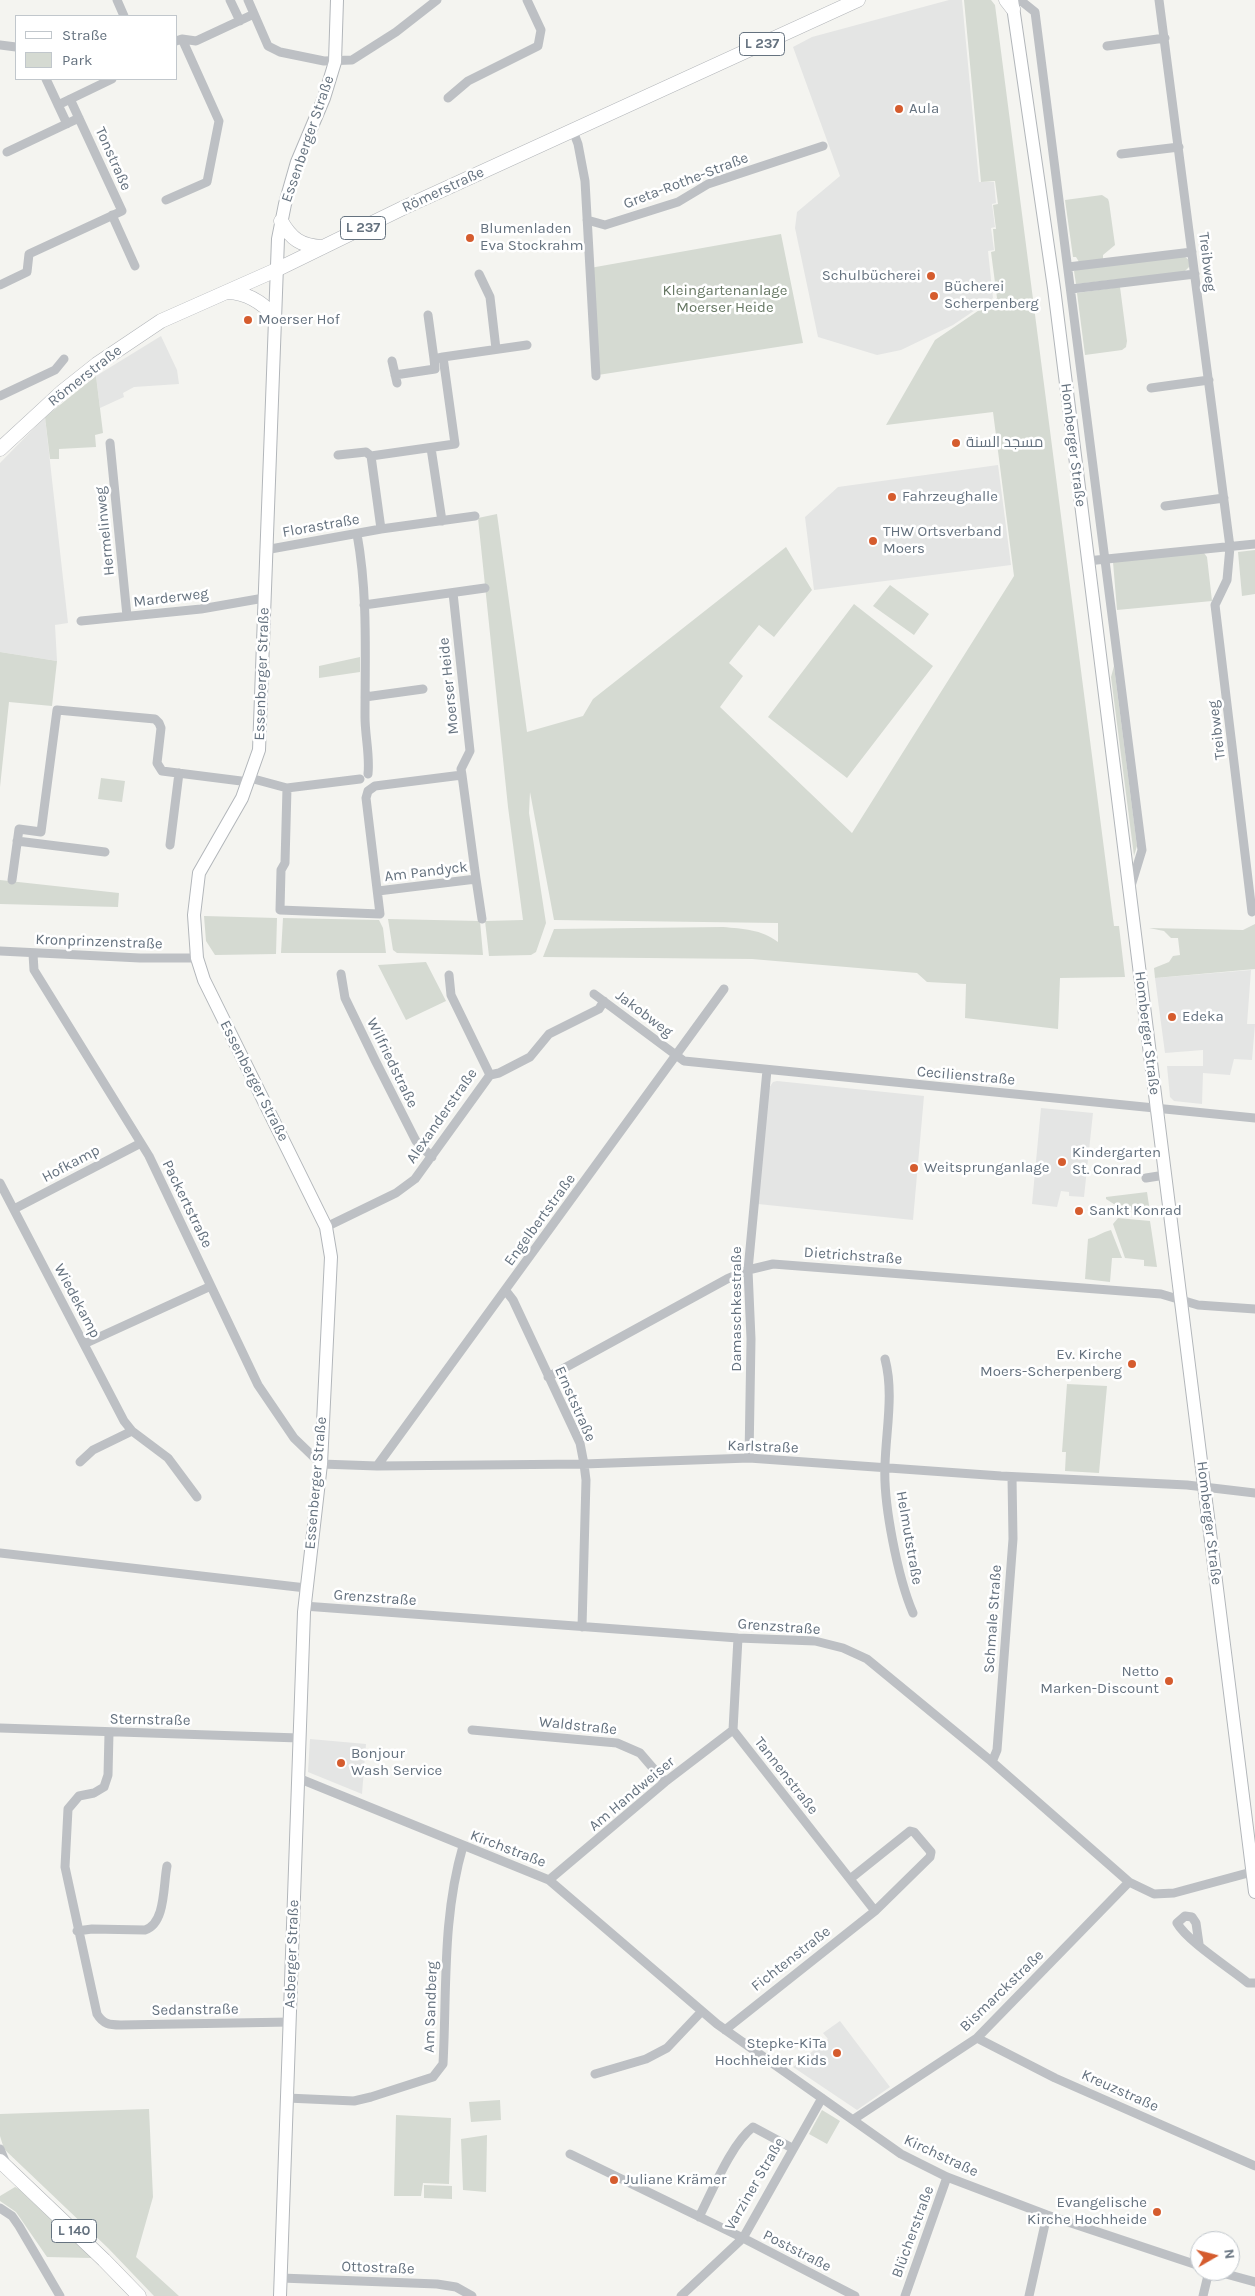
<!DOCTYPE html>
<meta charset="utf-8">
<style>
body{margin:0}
#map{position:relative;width:1255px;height:2296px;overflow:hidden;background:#f4f4f0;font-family:Karla,sans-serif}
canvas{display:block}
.legend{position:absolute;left:15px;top:15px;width:162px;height:65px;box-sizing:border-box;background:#fff;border:1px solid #c1c7cc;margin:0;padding:6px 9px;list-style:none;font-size:15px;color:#65727f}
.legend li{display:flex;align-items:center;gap:10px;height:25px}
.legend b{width:25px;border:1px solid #c1c7cc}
.north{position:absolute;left:1190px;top:2231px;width:50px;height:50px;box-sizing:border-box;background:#fff;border:1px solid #c1c7cc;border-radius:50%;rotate:82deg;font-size:14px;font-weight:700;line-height:20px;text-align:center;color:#65727f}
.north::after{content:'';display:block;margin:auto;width:18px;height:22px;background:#d55c2e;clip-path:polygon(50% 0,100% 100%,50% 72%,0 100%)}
</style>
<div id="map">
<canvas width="1255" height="2296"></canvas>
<ul class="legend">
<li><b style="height:6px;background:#fff"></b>Straße</li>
<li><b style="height:14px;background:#d5dad2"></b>Park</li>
</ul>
<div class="north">N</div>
</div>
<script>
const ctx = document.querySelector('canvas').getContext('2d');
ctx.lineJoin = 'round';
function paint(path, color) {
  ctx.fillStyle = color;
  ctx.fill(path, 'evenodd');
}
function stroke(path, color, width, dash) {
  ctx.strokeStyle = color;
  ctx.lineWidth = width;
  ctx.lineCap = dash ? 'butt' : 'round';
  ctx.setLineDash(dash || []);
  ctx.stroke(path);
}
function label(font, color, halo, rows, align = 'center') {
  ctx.font = font + ' Karla,Cairo,sans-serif';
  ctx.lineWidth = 5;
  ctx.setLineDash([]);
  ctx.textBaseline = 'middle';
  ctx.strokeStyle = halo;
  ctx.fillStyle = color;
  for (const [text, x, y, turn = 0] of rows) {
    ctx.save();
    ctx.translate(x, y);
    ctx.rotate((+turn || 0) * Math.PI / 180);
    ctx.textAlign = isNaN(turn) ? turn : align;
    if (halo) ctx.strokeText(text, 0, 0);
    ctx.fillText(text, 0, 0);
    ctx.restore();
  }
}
const built = new Path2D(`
 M949,0H962L979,182H994L996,203L992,204L995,227L991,228L994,250L988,251L993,298L953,325L901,350L877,355L818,337L795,228L797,212L840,176L793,47L812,37Z
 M161,336L177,370L179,384L134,387L123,393L124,397L100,408L96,376Z
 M45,417L68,623L55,625L57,661L0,652V463Z
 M998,465L1011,565L814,590L805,517L838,487Z
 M1251,970L1247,1024H1255L1252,1060L1234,1059L1230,1075L1203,1073L1202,1104L1174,1101L1170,1097L1167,1066H1203V1050L1165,1053L1155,978Z
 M777,1081L924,1096L913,1220L758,1204L769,1088L773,1082Z
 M1041,1108L1093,1113L1084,1197L1069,1196V1192L1061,1191L1057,1207L1032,1204Z
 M310,1739L366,1744L362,1794L308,1772Z
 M840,2021L890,2087L857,2110L793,2067L828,2039L823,2033Z`);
const green = new Path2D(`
 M964,0H991L995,5L1114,926H1119L1125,977L1060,978L1058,1029L965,1018L966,984L927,982L917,973L752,959L543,957L554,929L723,927C743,929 761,929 778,942V923L554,920L530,792L529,813L546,923L536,952L531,955L489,956L485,921L523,920L508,807L478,518L497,514L527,732L583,716L593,699L786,547L812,590L774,637L759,625L729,663L743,676L720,707L852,833L1014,576L993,412L886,425L935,340L997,298L991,252L995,251L993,229H996L993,205L998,204L995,181L981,182Z
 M1102,195L1108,199L1109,202L1115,245L1103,255V260L1079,262L1076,257H1073L1065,200Z
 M781,234L803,343L598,375L590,268Z
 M1184,256L1189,260L1190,266L1184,272L1076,284L1074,271L1076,269Z
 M1120,287L1127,341L1126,347L1122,350L1085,355L1077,293Z
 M96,376L103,433L95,435L96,447L59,449V459H50L45,417Z
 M1255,550V594L1242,596L1238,552Z
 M1204,553L1207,557L1212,601L1117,610L1113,562Z
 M890,585L929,614L914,635L873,606Z
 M854,604L933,666L847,778L768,717Z
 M0,652L57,661L52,706L9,702L0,787Z
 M360,657V672L319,678V666Z
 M1114,666L1137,846L1134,856L1111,677Z
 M101,778L125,781L122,802L98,799Z
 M0,880L119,893L118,907L0,904Z
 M204,916L277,918L276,954L215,955L206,941Z
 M283,918L379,920L383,928L386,953H281Z
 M388,919L480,921L483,955L397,953L393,950Z
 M1255,924V969L1155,978L1154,968L1169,962L1173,956L1180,955L1178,938H1171L1164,931L1149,928L1243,930Z
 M426,962L446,1001L406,1020L378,965Z
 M1147,1192L1150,1212L1120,1208L1106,1199V1197Z
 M1118,1218L1150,1221L1157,1267L1144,1266V1260L1125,1258L1113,1224Z
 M1111,1230L1122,1258H1112L1110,1282L1085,1279L1088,1239C1097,1237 1102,1232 1111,1230Z
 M1067,1384L1107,1386L1099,1473L1065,1471L1066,1452H1062Z
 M500,2100L501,2120L471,2122L469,2102Z
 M149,2109L153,2197L136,2257L179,2296H154L108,2248L4,2149L0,2136V2114Z
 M822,2110L840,2121L827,2144L809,2134Z
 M396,2115L451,2118L449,2184L423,2183L421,2196H394Z
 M487,2135L486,2192L463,2190L461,2139Z
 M424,2185L452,2186V2199L424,2198Z
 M15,2187L19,2189L92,2258L47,2257L16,2212L0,2201V2196Z`);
const street = new Path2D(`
 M117,0L124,16
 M230,0L240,21
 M248,0L268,46L280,52L324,61L352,60L396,32L437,0
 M1020,0L1035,12L1142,850L1131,886
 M1159,0L1230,547L1227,580L1215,605L1252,912
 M176,41L182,39L196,41L254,14
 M0,45L16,47
 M1107,46L1165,38
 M46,79L67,124
 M448,98L468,81L538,46L541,30L527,0
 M58,105L112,79
 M573,131L578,144L585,181L596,376
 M7,152L79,118
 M1121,154L1179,147
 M166,200L207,182L219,121L182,39
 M112,215L135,266
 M587,220L605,225L678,202L708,184L823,146
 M1068,267L1192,252
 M479,274L490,297L496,349
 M0,285L27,272L29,254L122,211L70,99
 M1071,289L1195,274
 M428,315L434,359L443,357
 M392,361L397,383
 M395,375L435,369L434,359
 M1151,388L1209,380
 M0,396L55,370L64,359
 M110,443L127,616
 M431,448L442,521
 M338,455L366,452L371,456
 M1165,506L1224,498
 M381,529L371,456L455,444L443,357L527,345
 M357,534C368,594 365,656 365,717C365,736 370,755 368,774
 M265,550L381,529L475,516
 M1087,561L1255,544
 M453,593L470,751L461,769L462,775
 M364,605L485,588
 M81,621L201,609L264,598
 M365,697L423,689
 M250,778L287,788L360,779
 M287,788L285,863L281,870L280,910L380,914L366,798L368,791L375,786L462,775L476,879L378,891
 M17,841L105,852
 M170,845L179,773
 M476,879L482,919
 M12,880L19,829L41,832L57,710L155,719L159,723L161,728L157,763L162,771L249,782
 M0,951L140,958H197
 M33,954L34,970L149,1156L258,1385L294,1438L321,1464L377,1466L584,1464L749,1458L1001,1476L1187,1485L1255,1493
 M341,974L345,998L375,1060L416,1141L432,1157
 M594,994L684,1061L1255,1118
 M490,1075L499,1073L530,1057L549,1034L599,1009L604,1001
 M1146,1178L1165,1175
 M0,1183L124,1421L132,1431L168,1458L197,1497
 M14,1209L141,1143
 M326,1227L396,1193L415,1179L490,1075L451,995L449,975
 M506,1291L513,1300L580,1443L584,1464L586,1480L582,1627
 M84,1344L211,1286
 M885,1359C894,1393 886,1430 885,1465C883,1504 898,1578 913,1613
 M548,1377L727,1279L748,1270L773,1264L1161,1294L1198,1305L1255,1309
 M749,1458L751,1339L748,1270L767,1070
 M80,1462L93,1450L132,1431
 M377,1466L724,989
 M0,1553L306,1588
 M304,1606L738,1638L815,1641L843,1648L867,1659L991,1761L1129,1882L1154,1894L1174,1893L1255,1871
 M738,1638L733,1730L875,1911
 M0,1728L299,1738
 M472,1730L617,1743L640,1753L665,1782
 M109,1733L108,1775L104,1787L94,1793L79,1796L68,1809L65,1867L97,2014C103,2024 109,2025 121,2025L290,2022
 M992,1762L997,1750L1013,1539L1012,1477
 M298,1778L549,1880L717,2024L901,2154L947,2177L1047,2215L1200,2266
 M549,1880L665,1782L733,1730
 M77,1931L92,1929L145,1930C166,1923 163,1885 167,1866
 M1199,1944L1196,1923L1192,1917L1185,1916L1177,1923C1187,1941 1231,1969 1248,1983H1255
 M725,2030L875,1911L930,1857L931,1852L914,1832L910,1831L850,1879
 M977,2038L1055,2078L1255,2166
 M595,2074L646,2059L667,2048L702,2011
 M287,2098L354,2101L371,2097L433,2077L443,2064C447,1990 442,1918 463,1846
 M854,2119L977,2038L1129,1882
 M0,2149L7,2166
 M570,2154L743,2238L855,2296
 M0,2208L12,2216L19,2226L60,2296
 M699,2217C712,2192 731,2144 753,2127L792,2148
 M1215,2271L1255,2282
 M281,2278L437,2284L456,2287L472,2296
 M681,2296L743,2238L822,2098
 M905,2296L947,2177
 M1029,2296L1047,2215
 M1203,2296L1209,2271`);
const secondary = new Path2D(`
 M1012,0L1054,288L1255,1892
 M280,2296L304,1612L321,1464L331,1257L326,1227L204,980L197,958L194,915L199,873L242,798L259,750L278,239L285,204L297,162L324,98L335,62L337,0`);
const primary = new Path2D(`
 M1006,0L1013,9
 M281,221C291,239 301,246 322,247
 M228,292C247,293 261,301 274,316
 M0,449L63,391L97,364L161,321L276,270L403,208L858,0
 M0,2161L104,2260L139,2296`);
const markers = [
 [899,109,5,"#d55c2e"],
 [470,238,5,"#d55c2e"],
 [931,276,5,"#d55c2e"],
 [934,296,5,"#d55c2e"],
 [248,320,5,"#d55c2e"],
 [956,443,5,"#d55c2e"],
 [892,497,5,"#d55c2e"],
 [873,541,5,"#d55c2e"],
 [1172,1017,5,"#d55c2e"],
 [1062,1162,5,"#d55c2e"],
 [914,1168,5,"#d55c2e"],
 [1079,1211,5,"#d55c2e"],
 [1132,1364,5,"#d55c2e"],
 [1169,1681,5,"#d55c2e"],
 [341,1763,5,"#d55c2e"],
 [837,2053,5,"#d55c2e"],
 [614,2180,5,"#d55c2e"],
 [1157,2212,5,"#d55c2e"]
];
const shields = [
 [762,44,45],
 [363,228,45],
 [74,2231,45]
];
const shieldNames = [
 ["L 237",762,44],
 ["L 237",363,228],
 ["L 140",74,2231]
];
const poiNames = [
 ["Aula",909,109],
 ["Blumenladen",480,229],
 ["Eva Stockrahm",480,246],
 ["Schulbücherei",921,276,"right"],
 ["Bücherei",944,287],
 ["Scherpenberg",944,304],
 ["Moerser Hof",258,320],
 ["مسجد السنة",966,443],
 ["Fahrzeughalle",902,497],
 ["THW Ortsverband",883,532],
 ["Moers",883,549],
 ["Edeka",1182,1017],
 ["Kindergarten",1072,1153],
 ["St. Conrad",1072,1170],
 ["Weitsprunganlage",924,1168],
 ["Sankt Konrad",1089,1211],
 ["Ev. Kirche",1122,1355,"right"],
 ["Moers-Scherpenberg",1122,1372,"right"],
 ["Netto",1159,1672,"right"],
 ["Marken-Discount",1159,1689,"right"],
 ["Bonjour",351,1754],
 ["Wash Service",351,1771],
 ["Stepke-KiTa",827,2044,"right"],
 ["Hochheider Kids",827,2061,"right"],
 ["Juliane Krämer",624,2180],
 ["Evangelische",1147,2203,"right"],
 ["Kirche Hochheide",1147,2220,"right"]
];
const streetNames = [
 ["Essenberger Straße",308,139,-71],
 ["Tonstraße",113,159,66],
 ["Greta-Rothe-Straße",686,181,-21],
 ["Römerstraße",443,190,-25],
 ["Treibweg",1207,262,83],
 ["Römerstraße",85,376,-38],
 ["Homberger Straße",1073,445,83],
 ["Florastraße",321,526,-10],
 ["Hermelinweg",105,531,-96],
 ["Marderweg",171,598,-7],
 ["Essenberger Straße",262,674,-88],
 ["Moerser Heide",449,686,-96],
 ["Treibweg",1217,730,-97],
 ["Am Pandyck",426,872,-7],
 ["Kronprinzenstraße",99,942,2],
 ["Jakobweg",644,1014,37],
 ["Homberger Straße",1147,1033,83],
 ["Wilfriedstraße",392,1063,64],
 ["Cecilienstraße",966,1076,5],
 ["Essenberger Straße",254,1081,63],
 ["Alexanderstraße",442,1116,-55],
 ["Hofkamp",71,1164,-28],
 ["Packertstraße",187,1204,64],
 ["Engelbertstraße",540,1220,-54],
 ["Dietrichstraße",853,1256,4],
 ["Wiedekamp",77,1301,62],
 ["Damaschkestraße",737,1309,-90],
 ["Ernststraße",575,1404,66],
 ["Karlstraße",763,1447,2],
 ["Essenberger Straße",316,1483,-85],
 ["Homberger Straße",1209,1523,83],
 ["Helmutstraße",909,1538,80],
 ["Grenzstraße",375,1598,4],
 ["Schmale Straße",993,1619,-86],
 ["Grenzstraße",779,1627,4],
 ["Sternstraße",150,1720,1],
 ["Waldstraße",578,1726,6],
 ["Tannenstraße",786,1776,52],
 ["Am Handweiser",632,1794,-40],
 ["Kirchstraße",508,1849,21],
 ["Asberger Straße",292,1954,-88],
 ["Fichtenstraße",791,1959,-38],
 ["Bismarckstraße",1002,1991,-44],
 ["Am Sandberg",431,2007,-88],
 ["Sedanstraße",195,2010,-1],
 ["Kreuzstraße",1120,2091,24],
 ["Kirchstraße",941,2156,25],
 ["Varziner Straße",755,2184,-60],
 ["Blücherstraße",913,2232,-70],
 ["Poststraße",797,2251,27],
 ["Ottostraße",378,2268,2]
];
const parkNames = [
 ["Kleingartenanlage",725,291],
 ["Moerser Heide",725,308]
];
paint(built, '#e4e5e4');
paint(green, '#d5dad2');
stroke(secondary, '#b2b6ba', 14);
stroke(primary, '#b1b4b8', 15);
stroke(street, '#bdc0c4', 9);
stroke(secondary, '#fff', 12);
stroke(primary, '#fff', 14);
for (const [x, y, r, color] of markers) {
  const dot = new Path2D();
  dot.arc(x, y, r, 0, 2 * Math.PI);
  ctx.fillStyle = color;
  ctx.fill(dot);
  stroke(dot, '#fff', 2);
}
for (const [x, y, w] of shields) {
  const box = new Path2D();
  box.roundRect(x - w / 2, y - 11.5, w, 23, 4);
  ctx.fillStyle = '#fff';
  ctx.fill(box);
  stroke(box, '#65727f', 1);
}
label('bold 14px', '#65727f', null, shieldNames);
label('15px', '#65727f', '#fff', poiNames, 'left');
label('15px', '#65727f', '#fff', streetNames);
label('15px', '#667763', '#fff', parkNames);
</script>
